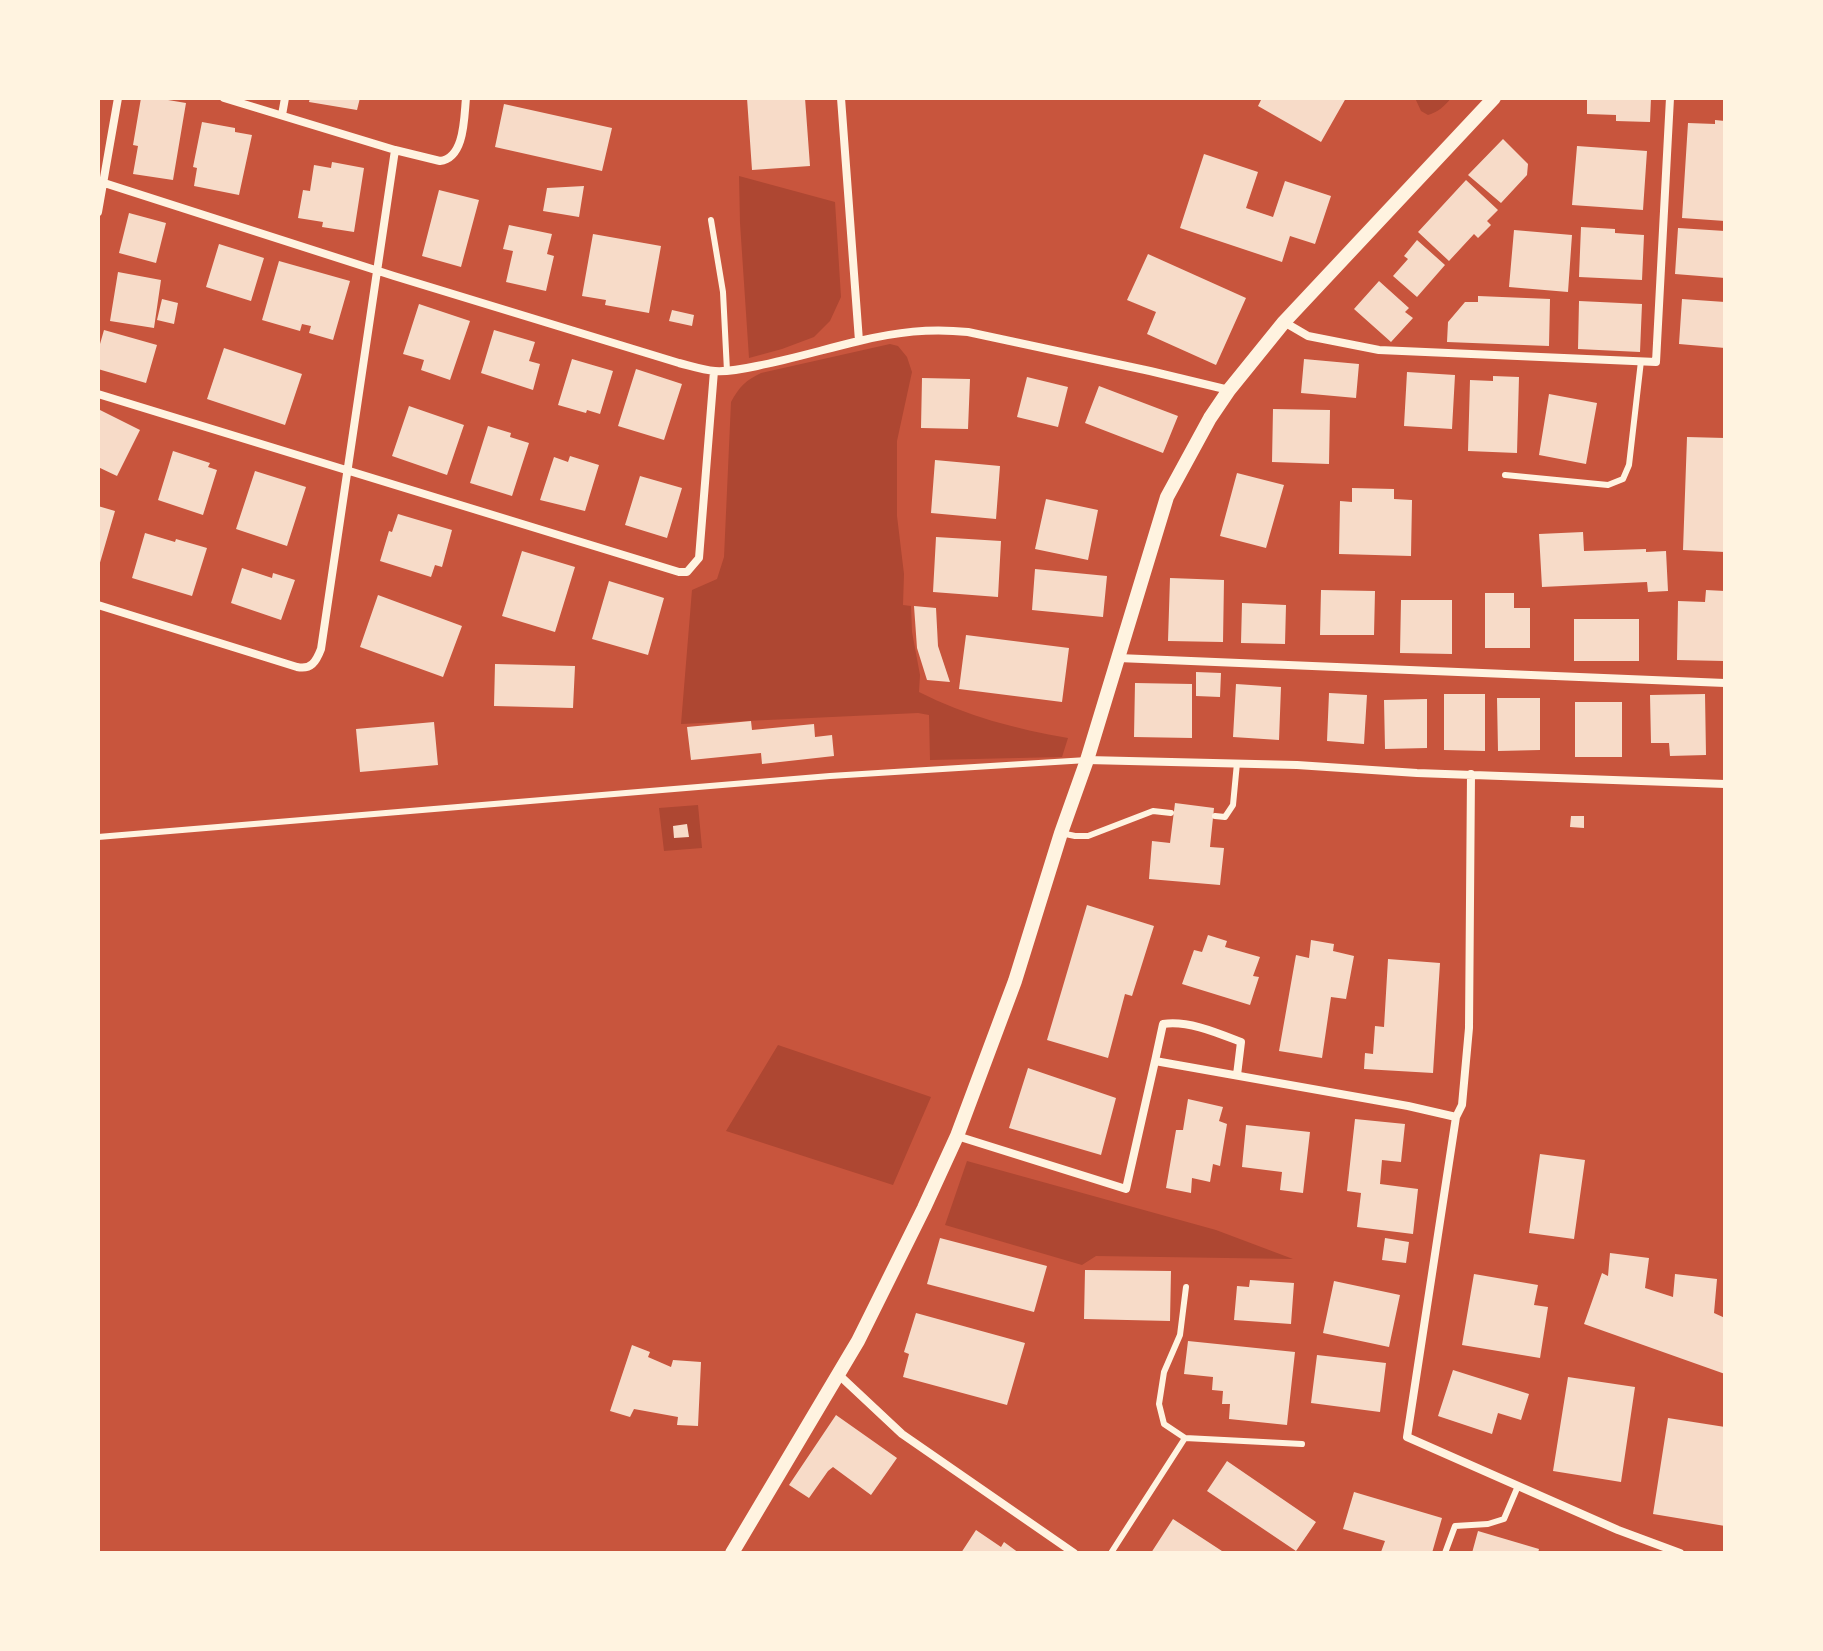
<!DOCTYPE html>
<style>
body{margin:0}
#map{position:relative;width:1823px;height:1651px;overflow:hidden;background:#c8553d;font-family:Spectral,serif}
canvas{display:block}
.frame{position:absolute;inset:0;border:100px solid #fff3e0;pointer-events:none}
</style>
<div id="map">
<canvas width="1823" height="1651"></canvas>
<div class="frame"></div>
</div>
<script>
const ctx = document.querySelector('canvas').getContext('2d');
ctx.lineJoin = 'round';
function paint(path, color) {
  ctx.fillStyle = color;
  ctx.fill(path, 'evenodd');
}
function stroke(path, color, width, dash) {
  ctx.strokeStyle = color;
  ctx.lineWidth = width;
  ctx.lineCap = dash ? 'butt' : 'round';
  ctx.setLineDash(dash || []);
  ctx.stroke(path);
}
const green = new Path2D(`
 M1415,98H1451C1445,106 1438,112 1428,115L1421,111Z
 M739,176L835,202L841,297L830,321L814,337L782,349L749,358L740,223Z
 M890,344L898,346L907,357L912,372L897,441V516L904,574L903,605L911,606L912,632L920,675L919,692C966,716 1016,729 1068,738L1062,757L930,760L929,715L918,713L681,724L692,590L717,579L724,557L731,402C739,387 746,380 761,373Z
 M698,805L702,848L664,851L659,808Z
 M778,1045L931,1097L893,1185L726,1131Z
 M967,1161L1216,1230L1293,1259L1096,1256L1082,1265L945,1225Z`);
const building = new Path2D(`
 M141,98H156L186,103L173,180L133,174L138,146L133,145Z
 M310,98H360L357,110L309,102Z
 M747,98H805L810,166L752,170Z
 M1262,98H1346L1321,142L1258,106Z
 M1587,98H1651L1650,122L1616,121V115L1587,114Z
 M504,104L612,128L602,171L495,147Z
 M1715,120L1725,121V221L1682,218L1688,123L1715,124Z
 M202,122L235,128V132L252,135L239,195L194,186L197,168L193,167Z
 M1503,139L1528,164L1527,175L1501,203L1468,175Z
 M1577,146L1647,151L1643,210L1572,205Z
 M1204,154L1258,172L1246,208L1273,217L1285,181L1331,196L1315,244L1290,236L1282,262L1180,228Z
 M332,162L364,168L354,232L322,227L323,222L298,218L303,190L310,191L314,165L331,168Z
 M1466,180L1498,210L1487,221L1491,225L1478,238L1474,234L1449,261L1418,232Z
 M584,186L579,217L543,211L547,188Z
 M439,190L479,200L461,267L422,256Z
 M129,213L166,223L156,263L119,253Z
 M509,225L552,234L547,254L554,256L546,291L506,282L513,251L503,249Z
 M1581,227L1615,229V233L1644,235L1642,280L1579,277Z
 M1678,228L1725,231V278L1675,274Z
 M1514,230L1572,235L1568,292L1509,287Z
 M593,234L661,246L649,313L605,305L606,300L582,296Z
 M1417,240L1445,265L1417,297L1393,276L1408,259L1404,256Z
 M219,244L264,258L251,301L206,287Z
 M1148,254L1246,298L1216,365L1147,334L1156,312L1127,300Z
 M279,261L350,281L333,340L309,333L311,326L302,324L300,331L262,320Z
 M118,272L161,280L154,328L110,321Z
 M1379,281L1409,308L1405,312L1413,318L1391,342L1354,309Z
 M1478,296L1550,299L1549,346L1447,342L1448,322L1465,302H1478Z
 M162,299L178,303L174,324L157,320Z
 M1682,299L1725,302V348L1679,344Z
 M1579,301L1642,304L1640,352L1578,349Z
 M419,304L470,321L450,380L421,370L424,360L403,354Z
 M672,310L694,315L692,326L669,321Z
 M104,330L157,345L146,383L98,369V351Z
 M494,330L535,342L529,361L540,364L533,390L481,373Z
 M224,348L302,374L285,425L207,399Z
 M572,359L613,371L600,414L587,410L586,413L558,405Z
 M1304,359L1359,364L1356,398L1301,393Z
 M636,369L682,384L664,440L618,426Z
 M1407,372L1455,375L1452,429L1404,426Z
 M1493,376L1519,377L1517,453L1468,451L1470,380L1493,381Z
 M1027,377L1068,387L1058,427L1017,417Z
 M922,378L970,379L968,429L921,428Z
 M1099,386L1178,416L1163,453L1085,423Z
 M1549,394L1597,403L1586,464L1539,455Z
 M409,406L464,425L447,475L392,456Z
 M98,409L140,430L117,476L98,467Z
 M1273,409L1330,410L1329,464L1272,462Z
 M488,426L511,433L510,437L529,443L512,496L470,483Z
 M1687,437L1725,438V552L1683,550Z
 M173,451L210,463L208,467L217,470L203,515L158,500Z
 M570,456L599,465L585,511L540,500L554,457L568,462Z
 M935,460L1000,466L996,519L931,513Z
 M255,471L306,487L287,546L236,529Z
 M1237,473L1284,485L1266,548L1220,536Z
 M640,476L682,488L667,538L625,525Z
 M1352,488L1394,489V499L1412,500L1411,556L1339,554L1340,501L1352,502Z
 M1046,499L1098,510L1088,560L1035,549Z
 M98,506L115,511L99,566L98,565Z
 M398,514L452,530L442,567L435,565L431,577L380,561L389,531L392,532Z
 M1583,532L1584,551L1646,549V552L1666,551L1668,591L1648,592L1647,582L1542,587L1539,534Z
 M145,533L175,542L176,539L207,548L192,596L132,578Z
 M936,537L1001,541L998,597L933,592Z
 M522,551L575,567L555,632L502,616Z
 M242,568L272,578L273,573L295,580L281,620L231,603Z
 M1035,569L1107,576L1103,617L1032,610Z
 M1170,578L1224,580L1223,642L1168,641Z
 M609,581L664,598L648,655L592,639Z
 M1321,590L1375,591L1374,635H1320Z
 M1706,590L1725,591L1724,661L1677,660L1678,601L1705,602Z
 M1485,593H1514V608H1530V648H1485Z
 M378,595L462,626L443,677L360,647Z
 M1401,600H1452V654L1400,653Z
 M1242,603L1286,605L1285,644L1241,643Z
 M914,606L936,608L938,646L950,682L927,680L917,648Z
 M1574,619H1639V661H1574Z
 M966,635L1069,648L1062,702L959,689Z
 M495,664L575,666L573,708L494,706Z
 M1196,672L1221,673L1220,697L1196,696Z
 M1135,683L1192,684V738L1134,737Z
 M1236,684L1281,687L1279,740L1233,737Z
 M1329,693L1367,695L1364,744L1327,741Z
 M1444,694H1485V751L1444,750Z
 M1705,694L1706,755L1670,756L1669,743H1651L1650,695Z
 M1497,698H1540V750L1498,751Z
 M1427,699V748L1385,749L1384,700Z
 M1575,702H1622V757H1575Z
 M751,721L752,730L814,724L815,737L832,735L834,756L762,764L761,753L691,760L687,727Z
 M434,722L438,765L360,772L356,729Z
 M1175,803L1214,808L1210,847L1224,848L1220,885L1149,879L1152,841L1170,843Z
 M1571,816H1584V828L1570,827Z
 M687,824L689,837L674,838L673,826Z
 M1087,905L1154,926L1132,996L1125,994L1108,1058L1047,1040Z
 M1208,935L1227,941L1225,947L1260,957L1253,976L1259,977L1250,1005L1182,984L1194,950L1202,952Z
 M1311,940L1334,944L1333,951L1354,956L1346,999L1331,997L1322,1058L1279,1051L1296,955L1309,958Z
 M1388,959L1440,963L1433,1073L1364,1069L1365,1053L1373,1054L1375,1026L1384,1027Z
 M1028,1068L1116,1098L1101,1155L1009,1128Z
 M1188,1099L1223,1107L1219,1121L1227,1124L1220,1166L1213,1164L1210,1182L1192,1178L1191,1193L1166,1188L1176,1130H1183Z
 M1355,1119L1405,1124L1401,1162L1382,1160L1380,1184L1418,1189L1413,1234L1357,1227L1361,1193L1347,1191Z
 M1246,1125L1310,1132L1303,1193L1280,1190L1282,1172L1242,1167Z
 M1540,1154L1585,1160L1574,1239L1529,1233Z
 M940,1238L1047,1266L1034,1312L927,1284Z
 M1385,1238L1409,1242L1406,1263L1382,1260Z
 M1610,1253L1649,1258L1645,1288L1673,1297L1675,1274L1717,1279L1714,1313L1725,1318V1374L1584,1324L1602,1273L1608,1276Z
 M1085,1270L1171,1271L1170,1321L1084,1319Z
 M1474,1274L1538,1285L1534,1305L1548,1307L1540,1358L1462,1345Z
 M1250,1280L1294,1283L1291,1324L1234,1320L1237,1286L1249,1287Z
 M1334,1281L1400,1295L1389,1347L1323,1333Z
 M916,1313L1025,1343L1007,1405L903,1377L909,1354L904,1352Z
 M1188,1341L1295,1352L1287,1425L1229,1419L1230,1404H1222L1223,1391L1212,1390L1213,1377L1184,1374Z
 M632,1345L650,1352L648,1357L671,1367L673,1360L701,1362L698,1426L677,1425L678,1417L634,1409L630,1417L610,1411Z
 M1317,1355L1386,1363L1380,1412L1311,1403Z
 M1453,1370L1529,1394L1521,1420L1498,1413L1492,1434L1438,1416Z
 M1568,1377L1635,1387L1621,1482L1553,1471Z
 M836,1415L897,1458L871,1495L833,1467L828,1471L809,1498L789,1485Z
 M1668,1418L1725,1427V1526L1653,1514Z
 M1227,1461L1316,1522L1296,1551L1207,1491Z
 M1354,1492L1442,1518L1432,1553H1385L1381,1552L1385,1541L1343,1529Z
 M1173,1519L1225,1553H1151Z
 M976,1530L1001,1547L1004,1542L1019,1553H961Z
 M1478,1531L1539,1549L1538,1553H1472Z`);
const service = new Path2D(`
 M711,220L723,292L727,371
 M1505,475L1608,485L1623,479L1629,465L1641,361
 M1215,816L1225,817L1233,805L1237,763
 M1061,833L1075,836H1088L1153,811L1171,813
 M98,837L830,776L1087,760
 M1186,1287L1180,1335L1164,1372L1159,1404L1164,1424L1185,1438L1302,1444
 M1111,1553L1185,1438
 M1445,1553L1455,1526L1488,1524L1504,1519L1518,1486`);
const minor = new Path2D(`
 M224,98L395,150L440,161C465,158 464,117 466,98
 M841,98L859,341
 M282,115L285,98
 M98,181L394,276L679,363C691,366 703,370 715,371C729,372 743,369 757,366C792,359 825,349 859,341C897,332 929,328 968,332L1150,371L1229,390
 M98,212L118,98
 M1284,322L1308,336L1379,350L1656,362L1670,98
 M98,394L679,572H687L699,558L714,371
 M98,605L297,667C311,670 316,662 321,649L395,150
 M1118,658L1725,683
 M1087,760L1297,765L1417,773L1725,784
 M1471,774L1469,1028L1462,1105L1456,1117L1407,1437L1618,1530L1680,1553
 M1237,1075L1241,1042C1218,1033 1188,1020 1163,1024L1155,1061L1408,1106L1456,1117
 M957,1136L1126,1189L1155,1061
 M839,1375L902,1434L1074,1553`);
const tertiary = new Path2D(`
 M732,1553L858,1341L924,1208L957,1136L1015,981L1061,833L1087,760L1167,497L1210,418L1229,390L1284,322L1494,98`);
paint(green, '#ae4732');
paint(building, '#f7dbc8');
stroke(service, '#fff3e0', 6);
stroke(minor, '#fff3e0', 8);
stroke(tertiary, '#fff3e0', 14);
</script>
